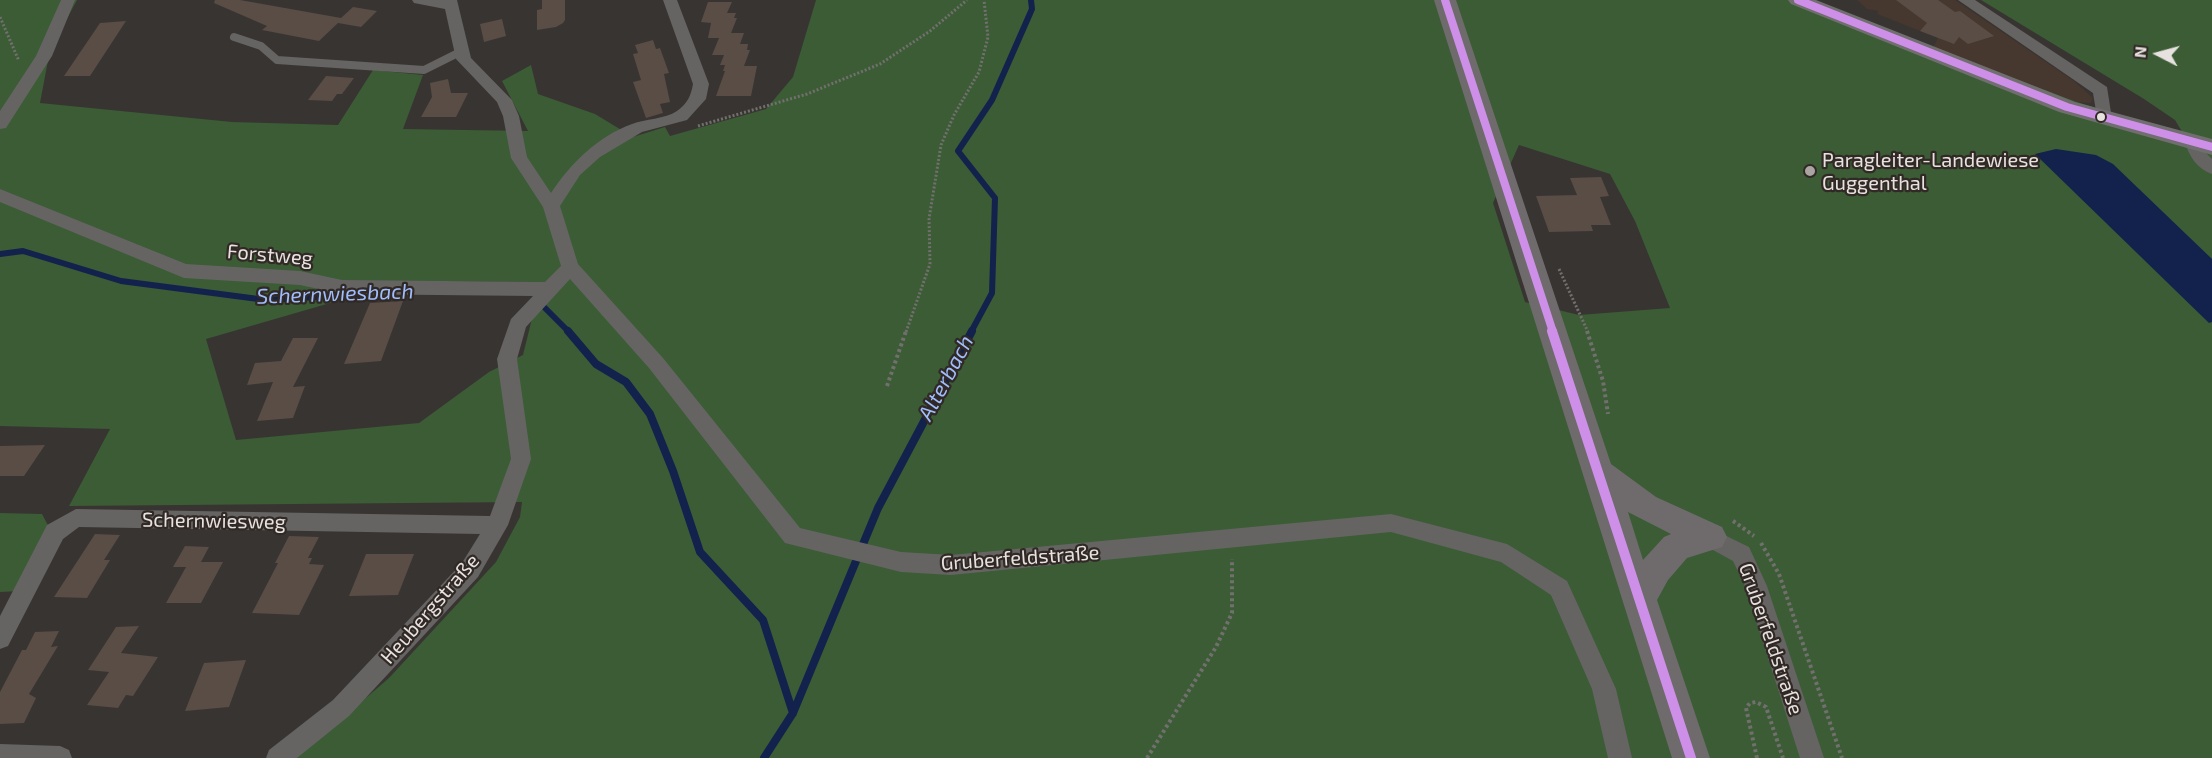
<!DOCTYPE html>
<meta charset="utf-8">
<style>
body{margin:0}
#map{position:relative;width:2212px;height:758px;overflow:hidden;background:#383432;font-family:"Exo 2",sans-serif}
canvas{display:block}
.north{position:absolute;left:2128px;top:24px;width:60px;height:60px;-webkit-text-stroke:4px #312925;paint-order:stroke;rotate:276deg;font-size:16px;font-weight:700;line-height:24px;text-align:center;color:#e7e2df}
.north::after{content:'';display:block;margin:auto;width:21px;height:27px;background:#e7e2df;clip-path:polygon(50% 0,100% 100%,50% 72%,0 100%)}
</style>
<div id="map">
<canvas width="2212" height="758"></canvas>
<div class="north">N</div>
</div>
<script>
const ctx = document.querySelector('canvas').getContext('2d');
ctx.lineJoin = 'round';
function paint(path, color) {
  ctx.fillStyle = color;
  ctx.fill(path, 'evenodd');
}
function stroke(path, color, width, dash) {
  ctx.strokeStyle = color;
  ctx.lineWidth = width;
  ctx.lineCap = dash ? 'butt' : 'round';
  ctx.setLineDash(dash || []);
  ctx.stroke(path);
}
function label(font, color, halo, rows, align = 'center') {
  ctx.font = font + ' "Exo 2",sans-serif';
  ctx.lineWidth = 4.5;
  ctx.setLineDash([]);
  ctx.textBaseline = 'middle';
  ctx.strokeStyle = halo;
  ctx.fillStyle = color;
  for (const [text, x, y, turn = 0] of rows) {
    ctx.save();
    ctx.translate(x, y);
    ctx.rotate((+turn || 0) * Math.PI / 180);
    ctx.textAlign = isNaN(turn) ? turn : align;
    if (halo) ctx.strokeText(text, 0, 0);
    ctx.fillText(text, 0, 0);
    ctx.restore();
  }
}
const education = new Path2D(`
 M1857,0H1955L2074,81L2093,98L2091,103L2077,102L1933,48L1938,38L1877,14L1878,11L1867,9Z`);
const green = new Path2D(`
 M0,0H77L50,50L40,103L232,122L338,125L373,70L423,75L403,129L528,131L502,81L531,65L538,94L595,114L633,137L665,127L670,136L766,109L793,77L816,0H1806L2077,102L2184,135L2175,120L2144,99L1981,0H2212V758H296L389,678L496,562L520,517L522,502L69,506L110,429L0,426ZM1519,145L1610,174L1635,221L1670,308L1579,315L1525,302L1493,203ZM386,281L541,282L523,355L489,372L419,423L236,440L206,339L344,299Z
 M0,513L42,514L51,531L20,591L0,592Z`);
const water = new Path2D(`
 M2056,149L2096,155L2113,164L2212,259V322L2209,323L2035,154Z`);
const streamFar1 = new Path2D(`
 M0,254L23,251L121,281L266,300L366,294
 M545,308L569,332
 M971,332L992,293L995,198L958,151L992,100L1032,9L1031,0`);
const stream = new Path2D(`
 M568,331L596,364L626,382L650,414L673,471L700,552L763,620L793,713
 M764,758L793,713L878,508L972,331`);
const building = new Path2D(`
 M215,0H240L341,18L353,7L377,11L361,27L338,23L319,41L262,30L267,26L214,3Z
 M542,0H565V20L563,23L556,27L537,30V10L542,9Z
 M1896,0H1938L1955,12L1960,11L1994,36L1968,44L1959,37L1954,44L1920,31L1927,23Z
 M708,2H732L727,13H736L734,18H737L731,33H744L740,44H748L747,50H750L744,66H757L751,96H716L725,71H723L725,65H720L724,55H712L719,38H708L711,23L701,22Z
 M502,19L506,36L484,42L480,24Z
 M126,21L90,76H64L100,23Z
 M653,40L656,49L660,48L669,73L664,74L670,102L660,104L663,113L646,118L633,82L641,80L633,54L638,53L635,45Z
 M326,76L354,78L342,94H337L332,101L308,100Z
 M448,79L451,93H468L456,117H421L432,97L430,83Z
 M1601,177L1609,196L1600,197L1611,225H1591L1593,231L1549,232L1536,196L1577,195L1570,178Z
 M403,301L381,361L344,364L370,303Z
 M293,338H318L293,387L305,386L293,418L257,421L273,382L247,385L255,363L281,361Z
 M45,445L24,476H0V446Z
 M95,534L120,535L104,560H110L87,598L54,597Z
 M289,536L319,537L308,558H312L309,564L324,565L299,615L252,613L278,563H275Z
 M185,546L209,547L201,562H223L201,603H166L186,567H173Z
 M366,554H414L398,595L349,596Z
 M139,626L121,653L158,657L133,696L126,695L118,708L87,705L109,672L88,670L116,627Z
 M59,631L51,647L58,646L29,694L36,698L24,723L0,724V692L22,650H26L35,632Z
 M246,660L229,707L185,711L204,663Z`);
const pathFar1 = new Path2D(`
 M0,17L19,61
 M698,126L807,94L880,64L930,31L967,0
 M1559,269L1588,332
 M906,332L930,264L929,219L941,145L954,115L979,72L988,37L984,0`);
const path = new Path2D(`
 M1587,331L1603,381L1608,414
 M887,386L906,331
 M1733,521L1754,536
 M1761,543L1779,574L1842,758
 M1147,758L1216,647L1232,613V559
 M1757,758L1746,708L1750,703L1756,702L1766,707L1783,758`);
const service = new Path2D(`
 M234,37L261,46L277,60L424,70L462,51`);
const minor = new Path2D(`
 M61,0H75L52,56L6,128L0,129V111L36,56Z
 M412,0H457L471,58L512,100L519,116L527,157L551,193C571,163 597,137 632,124C645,119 665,119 677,111C687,104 691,96 693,84L663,0H677L709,84L706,99L687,120L642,132L600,157L580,175L560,206L578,264L663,358L800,528L901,552L951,555L1391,514L1507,544L1567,581L1616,689L1632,758H1608L1592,689L1551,595L1501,562L1391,532L951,575L901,572L785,543L649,368L570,279L526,327L517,359L531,459L508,525L478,577L349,716L297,758H266L269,750L333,700L462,563L480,534L79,527L63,539L8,646L0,649V616L47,525L76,509L490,516L511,459L497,359L511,319L533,296L342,294L300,285L184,278L0,202V189L186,264L300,271L342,280L545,282L561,266L543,207L511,158L503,116L497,102L456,59L445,9L414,3Z
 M1958,0H1975L2107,87L2112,119L2110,123H2098L2093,93Z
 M2193,136L2199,138L2205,152L2212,159V174C2197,169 2189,156 2185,142L2187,138Z
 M1710,528L1749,547L1767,586L1824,758H1800L1745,586L1733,561L1702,544L1699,537L1702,530Z
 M0,744L60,746L69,750L72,758H0Z`);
const secondary = new Path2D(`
 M1788,0H1816L2075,102L2212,139V155L2059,112L1791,4Z`);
const primary = new Path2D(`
 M1434,0H1456L1611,464L1656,497L1722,527L1727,537L1722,547L1687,558L1668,580L1657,600L1710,758H1672ZM1628,512L1671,534L1664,537L1643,560Z`);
const bus1Far1 = new Path2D(`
 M1445,0L1553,332
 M1798,0L2067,107L2212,147`);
const bus1 = new Path2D(`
 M1552,331L1691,758`);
const markers = [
 [2101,117,5,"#e7e2df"],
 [1810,171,6,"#aaa5a2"]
];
const poiNames = [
 ["Paragleiter-Landewiese",1822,160],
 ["Guggenthal",1822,183]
];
const streetNames = [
 ["Forstweg",270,255,5],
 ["Schernwiesweg",214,521,1],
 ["Gruberfeldstraße",1020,558,-4],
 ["Heubergstraße",430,609,-49],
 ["Gruberfeldstraße",1771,639,71]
];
const waterNames = [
 ["Schernwiesbach",335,294,-2],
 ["Alterbach",946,378,-62]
];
paint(education, '#46382e');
paint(green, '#3b5c35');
paint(water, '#12224d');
stroke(streamFar1, '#12224d', 6);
stroke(stream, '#12224d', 8);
paint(building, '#594d45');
stroke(pathFar1, '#72706e', 3, [2, 2]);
stroke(path, '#72706e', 4, [3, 3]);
stroke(service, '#656463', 8);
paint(minor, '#656463');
paint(secondary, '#706e6e');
paint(primary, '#6f6b6c');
stroke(bus1Far1, '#ce8fe9', 8);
stroke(bus1, '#ce8fe9', 10);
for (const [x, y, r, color] of markers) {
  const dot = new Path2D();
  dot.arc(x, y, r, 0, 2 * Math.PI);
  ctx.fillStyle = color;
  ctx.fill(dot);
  stroke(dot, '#312925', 2);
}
label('20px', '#e7e2df', '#312925', poiNames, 'left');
label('20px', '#e7e2df', '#312925', streetNames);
label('italic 21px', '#a0befe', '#312925', waterNames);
</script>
